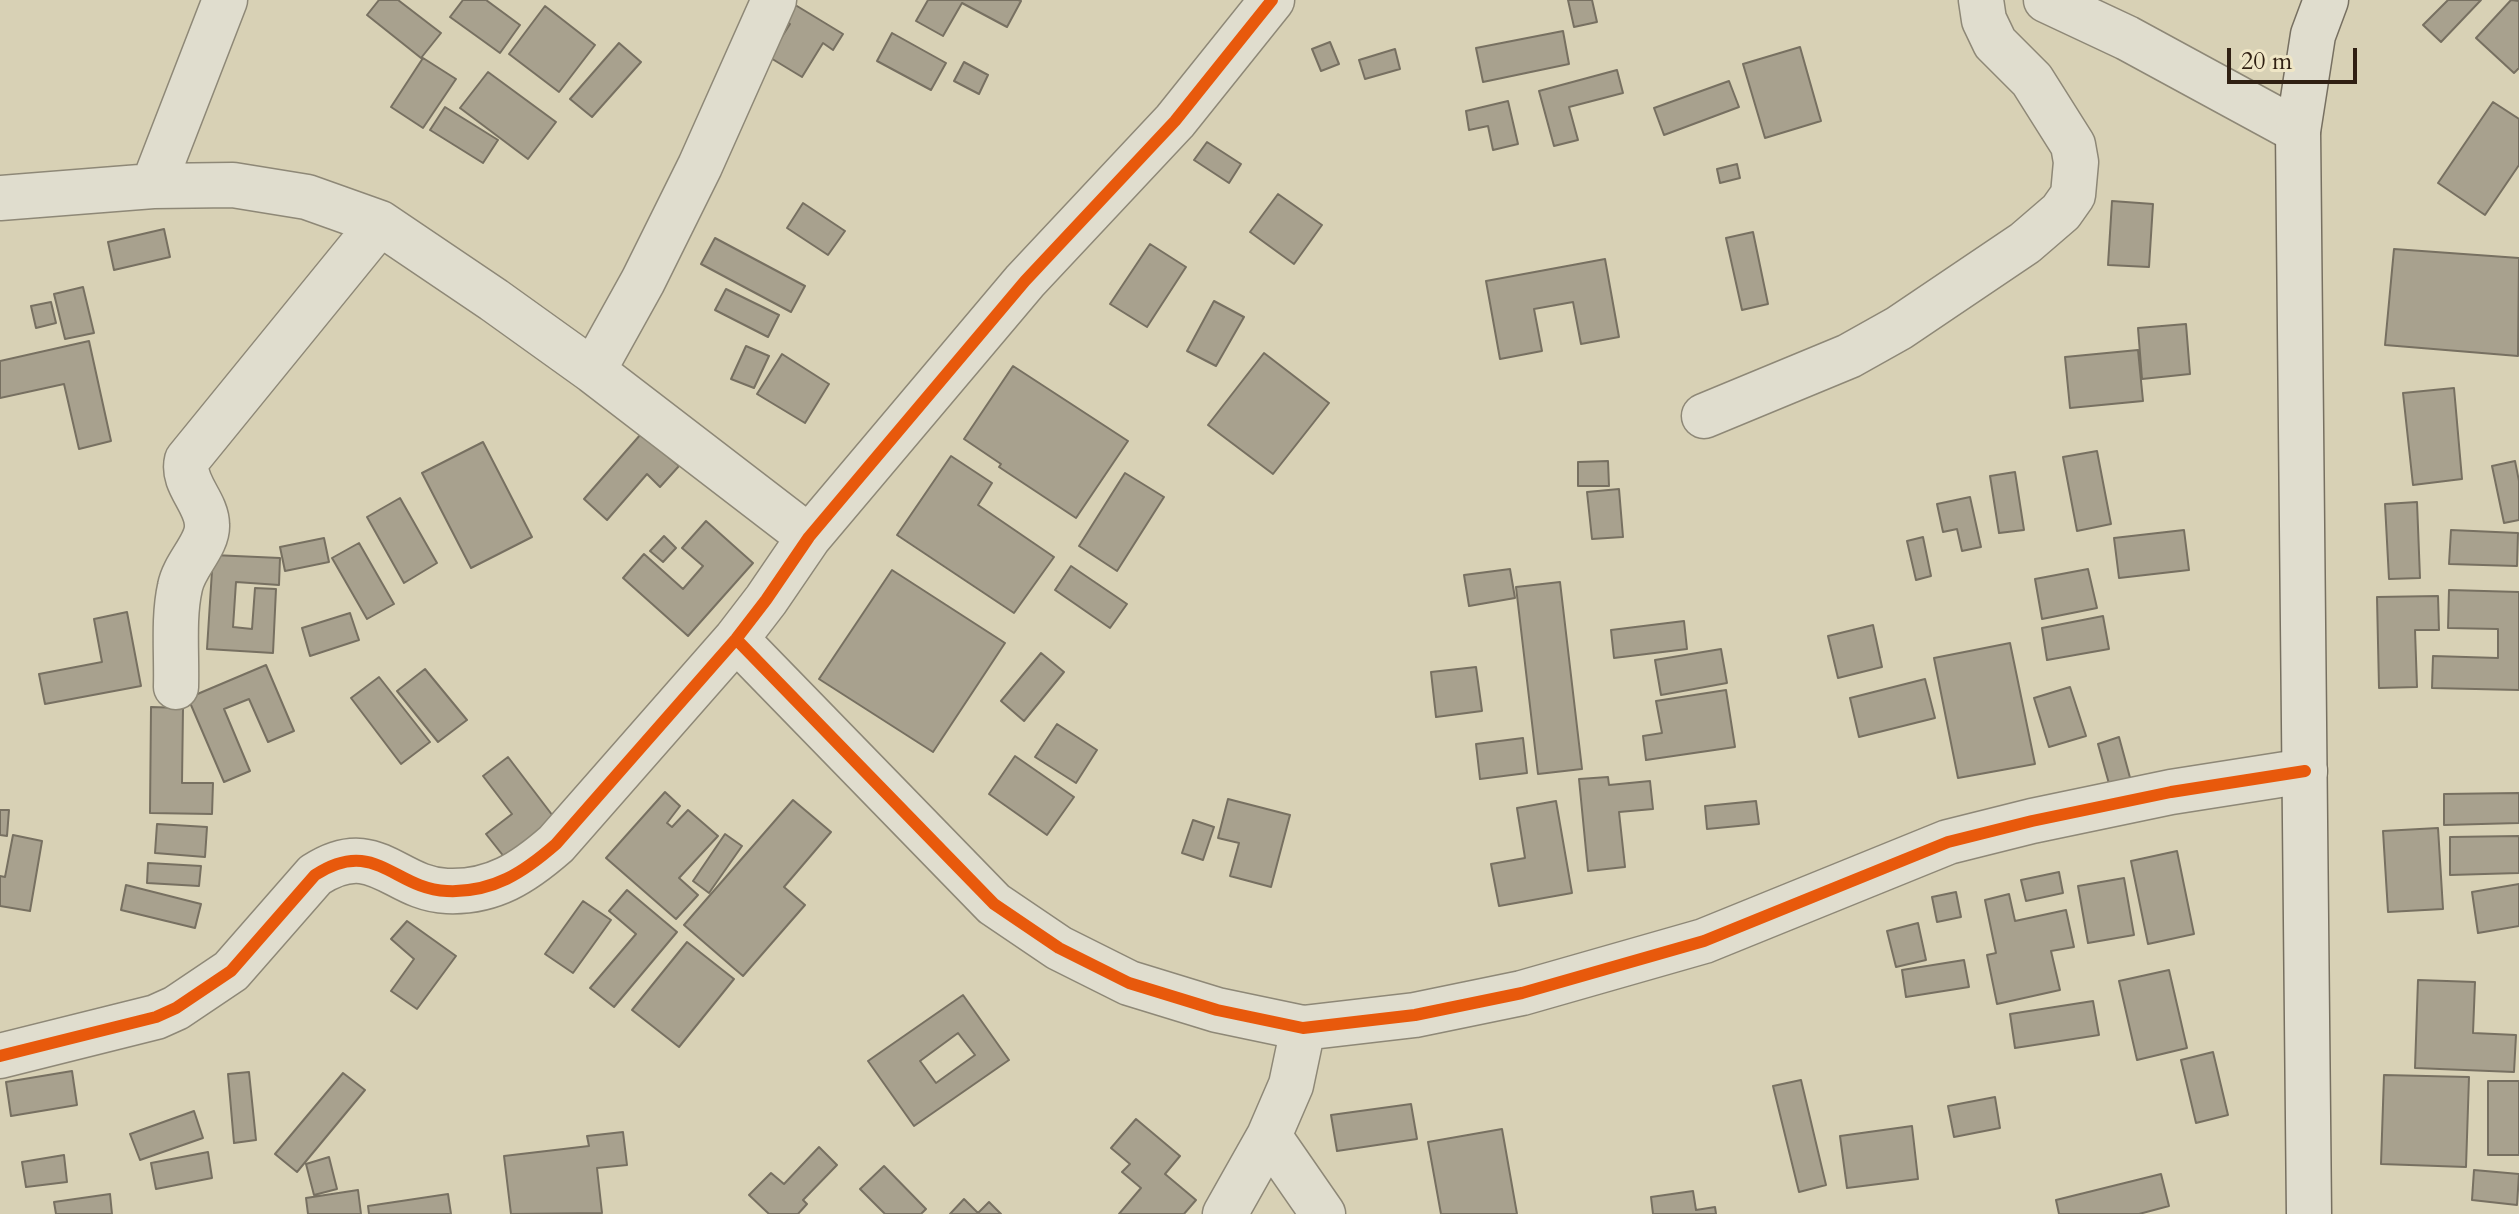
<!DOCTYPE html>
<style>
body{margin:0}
#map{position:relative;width:2519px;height:1214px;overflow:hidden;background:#d8d1b5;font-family:Cardo,serif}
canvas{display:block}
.scale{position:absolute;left:2227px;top:48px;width:130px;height:36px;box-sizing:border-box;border:4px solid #302013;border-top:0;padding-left:10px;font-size:24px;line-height:28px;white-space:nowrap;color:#302013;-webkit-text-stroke:6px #efe6c6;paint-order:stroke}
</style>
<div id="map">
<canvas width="2519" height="1214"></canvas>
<div class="scale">20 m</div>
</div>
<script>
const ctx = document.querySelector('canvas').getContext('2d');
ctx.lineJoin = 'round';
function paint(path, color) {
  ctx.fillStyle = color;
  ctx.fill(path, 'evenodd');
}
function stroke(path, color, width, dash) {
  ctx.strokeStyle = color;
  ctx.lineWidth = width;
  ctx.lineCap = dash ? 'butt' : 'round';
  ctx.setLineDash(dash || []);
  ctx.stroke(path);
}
const building = new Path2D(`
 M379,0H398L441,33L421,58L367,15Z
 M463,0H486L520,25L500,53L450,17Z
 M928,0H1018L1021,1L1007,27L962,3L943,36L916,21Z
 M1568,0H1592L1597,22L1574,27Z
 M2448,0H2481L2441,42L2423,25Z
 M2511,0L2519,1V68L2514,73L2476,38Z
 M792,3L843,34L833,50L823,43L802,77L769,57L790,24L781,19Z
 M545,6L595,45L559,92L509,54Z
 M1563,31L1569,64L1483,82L1476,48Z
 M892,33L946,63L931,90L877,61Z
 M1330,42L1339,64L1321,71L1312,49Z
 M619,43L641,62L592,117L570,99Z
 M1800,47L1821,121L1765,138L1743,64Z
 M1395,49L1400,69L1365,79L1359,60Z
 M423,58L456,79L423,128L391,107Z
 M964,62L988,75L979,94L954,81Z
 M1617,70L1623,93L1569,107L1578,140L1554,146L1539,91Z
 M488,72L556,122L528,159L460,108Z
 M1729,81L1739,107L1664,135L1654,108Z
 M1508,101L1518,144L1493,150L1488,126L1469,130L1466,111Z
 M2493,102L2519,119V165L2485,215L2438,183Z
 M445,107L498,140L483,163L430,130Z
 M1207,142L1241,164L1229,183L1194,160Z
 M1737,164L1740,178L1720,183L1717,169Z
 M1278,194L1322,225L1294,264L1250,232Z
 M2112,201L2153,204L2149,267L2108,265Z
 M803,203L845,231L828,255L787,228Z
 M164,229L170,257L114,270L108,242Z
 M1753,232L1768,304L1742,310L1726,238Z
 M715,238L805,286L791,312L701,264Z
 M1150,244L1186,267L1147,327L1110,304Z
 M2394,249L2519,258L2518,356L2385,345Z
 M1605,259L1619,337L1581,344L1573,302L1534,309L1542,351L1500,359L1486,281Z
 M83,287L94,333L65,339L54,294Z
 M726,289L779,315L768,337L715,310Z
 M1214,301L1244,317L1216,366L1187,351Z
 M51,302L56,323L36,328L31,306Z
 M2186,324L2190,374L2142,379L2138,328Z
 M89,341L111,441L79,449L64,384L0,398V361Z
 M746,346L769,356L754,388L731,379Z
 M2138,350L2143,401L2070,408L2065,357Z
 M1264,353L1329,403L1273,474L1208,425Z
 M782,354L829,384L805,423L757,394Z
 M1013,366L1128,441L1076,518L999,467L1001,464L964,439Z
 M2454,388L2462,479L2413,485L2403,393Z
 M641,434L679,466L660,487L647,474L607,520L584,499Z
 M483,442L532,537L471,568L422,473Z
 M2097,451L2111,524L2077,531L2063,457Z
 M951,456L992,483L978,505L1054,557L1014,613L897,535Z
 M1608,461L1609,486H1578V462Z
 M2515,461L2519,481V520L2504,523L2492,466Z
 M2015,472L2024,530L1999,533L1990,476Z
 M1125,473L1164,497L1117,571L1079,546Z
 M1619,489L1623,537L1592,539L1587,492Z
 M1970,497L1981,547L1962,551L1957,529L1943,532L1937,504Z
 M400,498L437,563L404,583L367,517Z
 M2417,502L2420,578L2389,579L2385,504Z
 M706,521L753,563L688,636L623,578L644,554L683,589L703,566L682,548Z
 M2184,530L2189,570L2119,578L2114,538Z
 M2451,530L2518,533L2517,566L2449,564Z
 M664,536L676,548L663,562L650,551Z
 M1923,537L1931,576L1916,580L1907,541Z
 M324,538L329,562L285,571L280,547Z
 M359,543L394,604L367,619L332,558Z
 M213,555L280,558L279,585L236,582L233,627L252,629L255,588L276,589L273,653L207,649Z
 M1071,566L1127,604L1110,628L1055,590Z
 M1510,569L1515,598L1469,606L1464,575Z
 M2088,569L2097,608L2042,619L2035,579Z
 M892,570L1005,643L933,752L819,679Z
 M1560,582L1582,769L1538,774L1516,587Z
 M2449,590L2519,592V690L2432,688L2433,656L2498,658V629L2448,628Z
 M2438,596L2439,630H2415L2417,687L2379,688L2377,597Z
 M127,612L141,686L45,704L39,674L102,662L94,619Z
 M350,613L359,640L310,656L302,628Z
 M2103,616L2109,649L2047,660L2042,628Z
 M1684,621L1687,649L1614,658L1611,630Z
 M1873,625L1882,667L1838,678L1828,636Z
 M2010,643L2035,764L1958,778L1934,658Z
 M1721,649L1727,683L1661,695L1655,660Z
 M1041,653L1064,672L1024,721L1001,701Z
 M266,665L294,731L268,742L249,699L224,709L250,771L224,782L188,698Z
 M1476,667L1482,711L1436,717L1431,672Z
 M425,669L467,720L438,742L397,691Z
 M379,677L430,742L401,764L351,698Z
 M1925,679L1935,718L1859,737L1850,698Z
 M2070,687L2086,736L2049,747L2034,698Z
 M1726,690L1735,747L1646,760L1643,736L1662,733L1656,701Z
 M151,707L183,708L182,783H213L212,814L150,813Z
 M1057,724L1097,750L1076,783L1035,757Z
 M2119,737L2132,785L2111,791L2098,744Z
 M1523,738L1527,773L1480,779L1476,744Z
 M1015,756L1074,797L1047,835L989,794Z
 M508,757L556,820L505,858L486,834L512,814L483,776Z
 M1608,777L1609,785L1650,781L1653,809L1619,812L1625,867L1588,871L1579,779Z
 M665,792L680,806L667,823L672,827L688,810L718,836L679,878L698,895L676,919L606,858Z
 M2519,793V823L2444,825V794Z
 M1228,799L1290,815L1271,887L1230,876L1239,843L1218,838Z
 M793,800L831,832L784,887L805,905L743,976L684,925Z
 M1556,801L1572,893L1499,906L1491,864L1525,858L1517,808Z
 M1756,801L1759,824L1707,829L1705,806Z
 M0,810H9L7,836L0,835Z
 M1193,820L1214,827L1203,860L1182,853Z
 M157,824L207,827L205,857L155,853Z
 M2438,828L2443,909L2388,912L2383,831Z
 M725,834L742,846L709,893L693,881Z
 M13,835L42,841L30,911L0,906V876L5,877Z
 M2519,836V873L2450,875V837Z
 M2177,851L2194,934L2148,944L2131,861Z
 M148,863L201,866L199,886L147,883Z
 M2059,872L2063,893L2026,901L2021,880Z
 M2124,878L2134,935L2088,943L2078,886Z
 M2519,884V926L2478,933L2472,892Z
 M126,885L201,904L195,928L121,910Z
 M627,890L677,932L614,1007L590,988L636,934L609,911Z
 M1956,892L1961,917L1937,922L1932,897Z
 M2009,894L2015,921L2066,910L2074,947L2051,951L2060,990L1997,1004L1987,955L1996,953L1985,900Z
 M583,901L611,920L573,973L545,954Z
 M407,921L456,956L417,1009L391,991L414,959L391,939Z
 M1918,923L1926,960L1896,967L1887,931Z
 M687,942L734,979L679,1047L632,1010Z
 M1964,960L1969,987L1906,997L1902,970Z
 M2169,970L2187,1048L2137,1060L2119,981Z
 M2418,980L2475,982L2473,1033L2516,1035L2514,1072L2415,1068Z
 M963,995L1009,1060L914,1126L868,1061ZM958,1033L975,1055L936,1083L920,1061Z
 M2093,1001L2099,1035L2015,1048L2010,1014Z
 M2213,1052L2228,1115L2196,1123L2181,1060Z
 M72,1071L77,1105L11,1116L6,1082Z
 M249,1072L256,1140L234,1143L228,1074Z
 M343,1073L365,1090L297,1172L275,1154Z
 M2384,1075L2469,1077L2466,1167L2381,1164Z
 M1801,1080L1826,1185L1799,1192L1773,1086Z
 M2488,1081H2519V1155H2488Z
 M1995,1097L2000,1128L1954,1137L1948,1106Z
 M1411,1104L1417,1139L1337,1151L1331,1115Z
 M194,1111L203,1138L140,1160L130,1134Z
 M1136,1119L1180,1156L1165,1174L1196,1200L1184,1214H1119L1141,1188L1122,1172L1130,1164L1111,1148Z
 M1912,1126L1918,1179L1847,1188L1840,1136Z
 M1502,1129L1517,1214H1441L1428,1142Z
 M623,1132L627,1165L597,1168L602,1213L511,1214L504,1156L589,1146L587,1136Z
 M819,1147L837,1165L803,1200L807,1204L798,1214H769L749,1195L771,1173L784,1184Z
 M208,1152L212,1178L156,1189L151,1163Z
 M64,1155L67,1182L26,1187L22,1162Z
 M329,1157L337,1189L314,1195L306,1164Z
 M884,1166L926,1209L921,1214H885L860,1189Z
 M2474,1170L2519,1174L2517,1205L2472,1200Z
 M2161,1174L2169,1206L2139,1214H2059L2056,1200Z
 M358,1190L361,1214H308L306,1198Z
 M1693,1191L1696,1210L1715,1207L1716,1214H1653L1651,1197Z
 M110,1194L112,1214H56L54,1202Z
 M448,1194L451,1214H369L368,1206Z
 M964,1199L978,1213L989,1202L1001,1214H950Z`);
const street = new Path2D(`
 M2046,0L2127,38L2298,131
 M153,186L225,0
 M0,198L153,186L233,185L307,197L380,223L494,300L593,371L809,537
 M593,371L643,281L700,166L774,0
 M1704,416L1849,356L1899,328L2025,243L2061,212L2073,195L2076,162L2073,145L2032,80L1995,43L1984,20L1981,0
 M736,639L994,904L1059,948L1129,983L1217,1010L1303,1028L1415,1015L1522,993L1704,941L1948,842L2032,821L2171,792L2305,771
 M176,687C177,655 173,618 180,587C184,565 208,545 207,525C207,502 181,483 187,460L380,223
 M0,1056L156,1017L176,1008L231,971L315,875C375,836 394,889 447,891C493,893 524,872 556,844L736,639L766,600L809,537L1025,281L1175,121L1272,0
 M1269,1136L1323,1214
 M1225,1214L1269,1136L1291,1085L1303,1028`);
const secondary = new Path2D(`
 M2309,1214L2298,131L2313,35L2326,0`);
const cycleway = new Path2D(`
 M736,639L994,904L1059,948L1129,983L1217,1010L1303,1028L1415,1015L1522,993L1704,941L1948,842L2032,821L2171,792L2305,771
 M0,1056L156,1017L176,1008L231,971L315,875C375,836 394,889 447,891C493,893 524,872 556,844L736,639L766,600L809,537L1025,281L1175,121L1272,0`);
paint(building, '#a8a18e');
stroke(building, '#777061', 2);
stroke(street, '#8e8877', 47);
stroke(secondary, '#777061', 47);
stroke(street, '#e0ddce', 44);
stroke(secondary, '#e0ddce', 44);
stroke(cycleway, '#e8590c', 12);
</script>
